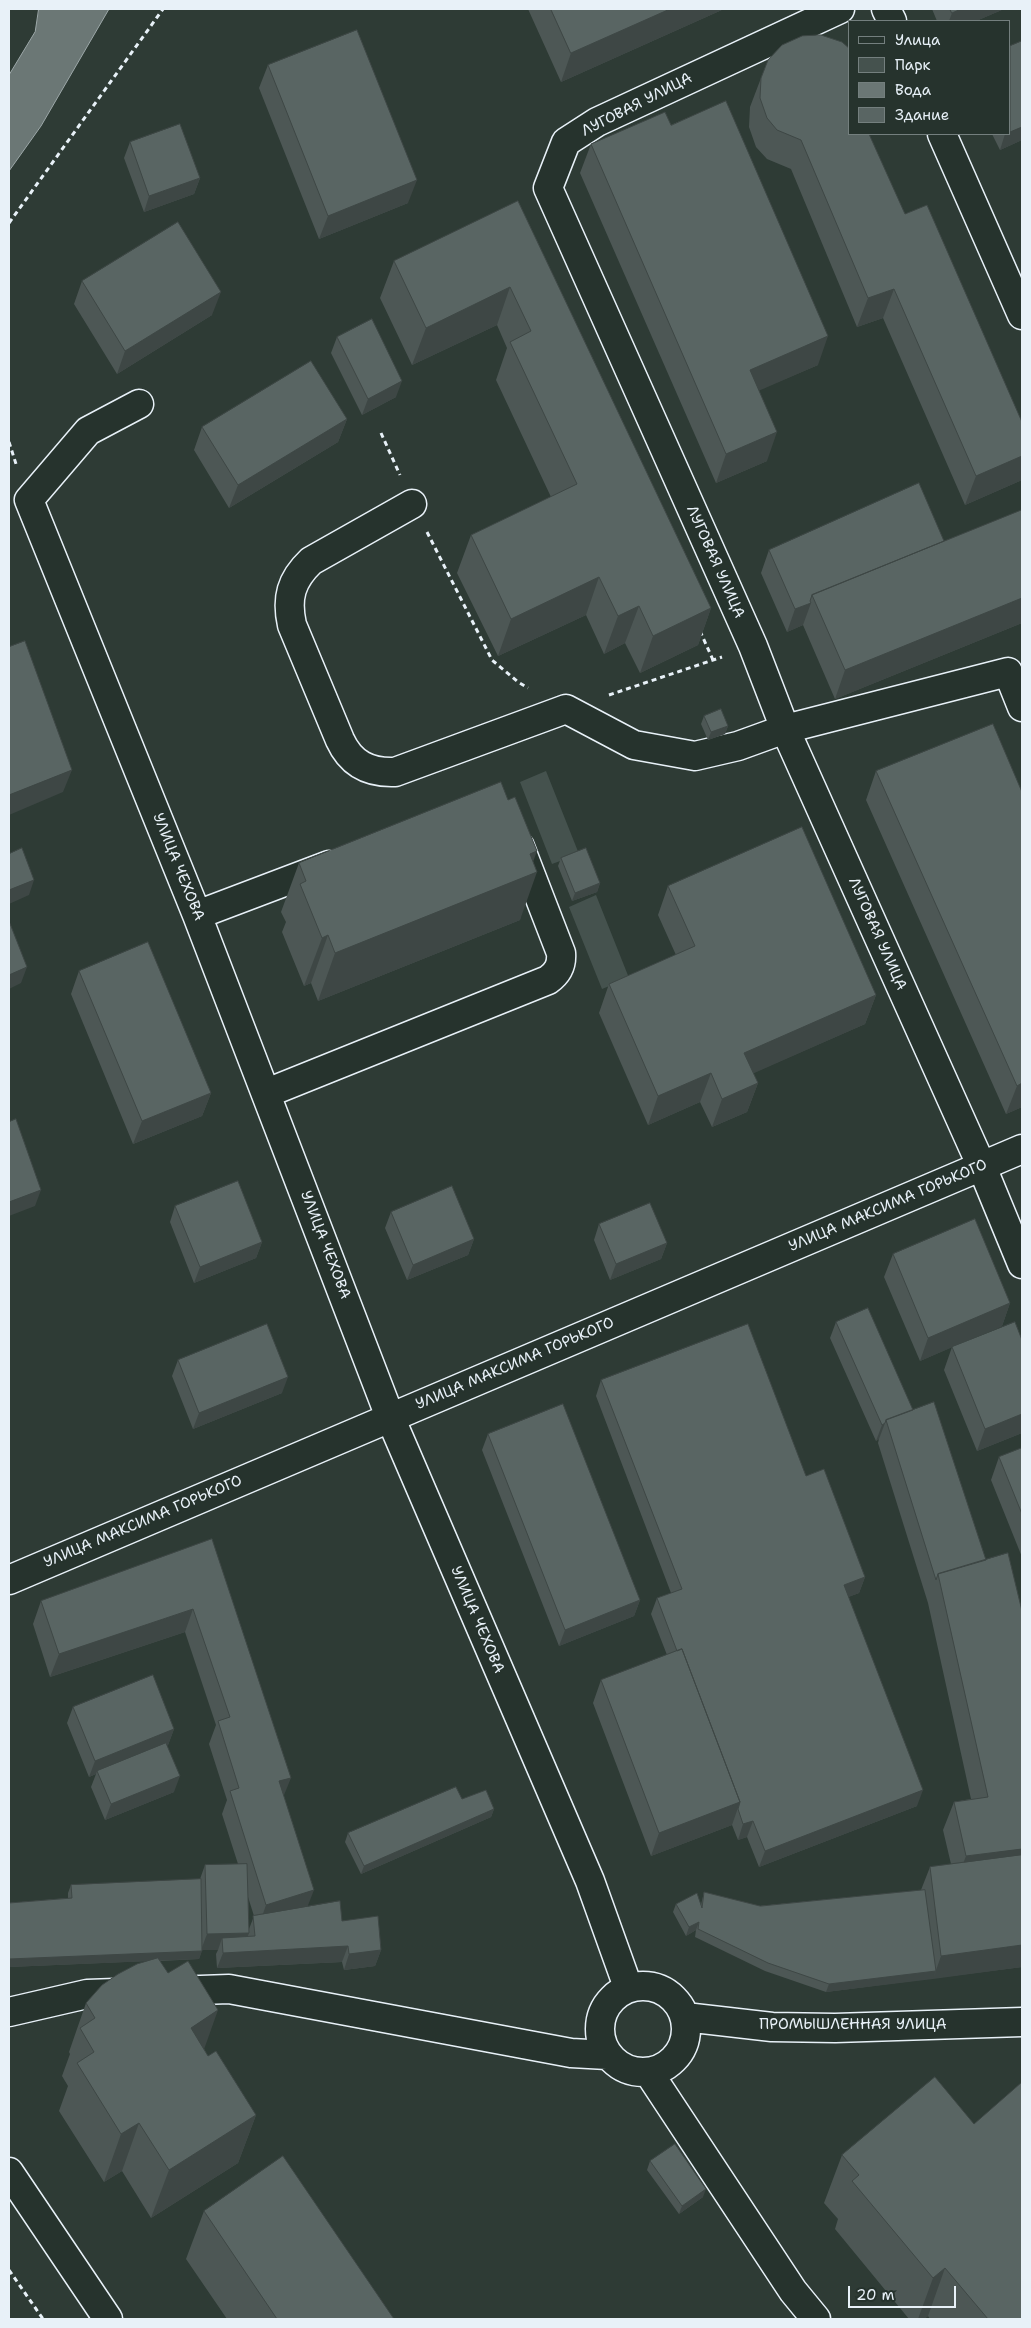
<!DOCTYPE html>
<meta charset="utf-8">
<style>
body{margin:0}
#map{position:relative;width:1031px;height:2328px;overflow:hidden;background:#2e3b35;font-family:"Shantell Sans",sans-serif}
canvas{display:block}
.frame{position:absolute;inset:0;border:10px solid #e8f1f8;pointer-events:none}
.legend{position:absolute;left:848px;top:20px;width:162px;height:115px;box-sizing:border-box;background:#26332d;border:1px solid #747f7e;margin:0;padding:6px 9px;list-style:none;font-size:15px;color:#e8f1f8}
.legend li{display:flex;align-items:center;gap:10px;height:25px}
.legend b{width:25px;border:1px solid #747f7e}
.scale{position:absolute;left:848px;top:2286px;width:108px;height:22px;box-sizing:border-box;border:2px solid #e8f1f8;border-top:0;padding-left:6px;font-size:15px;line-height:18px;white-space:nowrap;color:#e8f1f8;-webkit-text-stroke:4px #26332d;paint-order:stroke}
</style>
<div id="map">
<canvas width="1031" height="2328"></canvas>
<div class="frame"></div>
<ul class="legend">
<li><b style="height:6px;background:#26332d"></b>Улица</li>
<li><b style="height:14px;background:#45524e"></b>Парк</li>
<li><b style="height:14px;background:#6b7775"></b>Вода</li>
<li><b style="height:14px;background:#596563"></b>Здание</li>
</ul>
<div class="scale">20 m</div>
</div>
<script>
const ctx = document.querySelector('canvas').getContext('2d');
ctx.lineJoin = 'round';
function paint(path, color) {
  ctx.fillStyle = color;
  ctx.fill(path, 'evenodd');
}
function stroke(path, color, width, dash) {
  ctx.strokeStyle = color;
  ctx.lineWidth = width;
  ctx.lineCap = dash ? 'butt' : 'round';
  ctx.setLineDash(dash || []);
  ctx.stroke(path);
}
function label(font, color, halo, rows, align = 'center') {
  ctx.font = font + ' "Shantell Sans",sans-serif';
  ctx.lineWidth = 4;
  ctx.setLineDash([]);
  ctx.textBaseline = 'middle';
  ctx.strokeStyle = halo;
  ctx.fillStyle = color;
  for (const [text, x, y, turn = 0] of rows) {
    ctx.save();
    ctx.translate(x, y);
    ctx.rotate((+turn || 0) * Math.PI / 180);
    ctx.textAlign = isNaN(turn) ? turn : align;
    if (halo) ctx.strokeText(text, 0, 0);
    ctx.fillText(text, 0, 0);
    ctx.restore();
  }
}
const green = new Path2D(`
 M546,771L579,854L552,864L520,782Z
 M596,895L629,978L602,989L569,907Z`);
const water = new Path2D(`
 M39,9H109L41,126L9,171V75L35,32Z`);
const path = new Path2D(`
 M9,223L163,9
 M381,433L400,475
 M9,442L16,464
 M427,532L492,660L518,682L528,688
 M700,631L713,660
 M609,695L722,657
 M9,2270L43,2319`);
const minor = new Path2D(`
 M840,9L597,122L566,142L548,188L753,646L785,729L982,1167L1022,1264
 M886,9L892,21
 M942,134L1022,315
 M139,404L88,431L29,500L197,915L390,1417L590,1881L628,1987
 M412,504L311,561C291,580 286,598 292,625L340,740C351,764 369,773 395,772L566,709L634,745L695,756L738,746L785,729L1008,672L1022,707
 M197,915L329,865
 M267,1093L548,980C558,973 562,965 561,953L520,847
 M9,1580L1022,1149
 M600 2029a43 43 0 1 1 86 0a43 43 0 1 1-86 0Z
 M9,2012L87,1994L229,1989L571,2053L607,2055
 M685,2017L772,2027L835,2028L1022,2022
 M649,2073L793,2291L816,2319
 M9,2172L108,2319`);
const wall = new Path2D(`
 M528,9H724L561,82Z
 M932,9H1004L976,21H937Z
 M268,65L408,203L319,239L259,88Z
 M761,78L850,134L905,214L1022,422V480L965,505L883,318L857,327L791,169L767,159L756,147L749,127L750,107Z
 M671,125L818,365L759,390L767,461L716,483L580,173L591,144Z
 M992,134H1010L1022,140L1000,150Z
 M130,142L200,178L194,194L144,212L124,158Z
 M518,201L711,608L698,645L640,673L625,643L604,654L586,615L498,656L457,573L471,535L551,497L496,380L507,348L497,325L412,365L380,298L394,261Z
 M82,281L212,315L117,374L74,304Z
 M337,337L396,397L362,415L331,353Z
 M347,419L338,442L229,508L194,450L202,427Z
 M1022,510V623L835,699L803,625L787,632L761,573L769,550L944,541Z
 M704,716L728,726L725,734L708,740L701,724Z
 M876,771L1022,792V1107L1006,1114L866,800Z
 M561,858L600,883L597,892L572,901L558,866Z
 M533,862L520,920L318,1001L311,983L304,986L282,932L286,922L281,912L299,863Z
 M668,886L876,995L865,1024L753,1073L758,1083L747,1112L712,1127L700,1102L648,1125L599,1013L609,984L676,955L658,915Z
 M79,971L211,1093L202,1116L133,1144L71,994Z
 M175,1206L262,1242L256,1258L194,1283L170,1222Z
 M391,1212L474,1239L468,1255L407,1280L385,1228Z
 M599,1224L667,1243L661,1259L610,1280L594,1240Z
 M893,1254L1010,1303L1002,1326L960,1344L1022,1340V1433L977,1451L944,1370L952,1347L920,1361L884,1277Z
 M836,1322L913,1410L1022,1967L826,1992L765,1971L695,1937L696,1930L686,1936L673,1912L676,1904L701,1905L704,1892L760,1906L921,1890L930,1867L951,1864L943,1830L954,1802L971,1799L928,1603L878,1443L879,1439L876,1441L830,1338Z
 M178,1360L282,1393L193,1429L172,1376Z
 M601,1380L806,1476L865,1577L859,1593L848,1597L917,1806L759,1867L747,1837L738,1840L732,1825L651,1856L593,1703L601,1680L667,1655L651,1614L657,1598L671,1593L596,1396Z
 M488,1434L640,1600L634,1616L559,1646L482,1450Z
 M1022,1448V1557L991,1480L999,1457Z
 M212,1539L284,1797L308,1907L342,1921L381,1950L375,1966L344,1970L342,1962L217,1968L216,1954L218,1950H202L199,1959L160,1961L204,2049L208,2056L256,2115L238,2163L151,2218L122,2171L104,2182L59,2111L68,2086L62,2076L70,2054L69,2052L86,2003L148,1961L9,1967V1903L68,1898V1893L71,1885L200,1879L205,1865L238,1864L222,1814L227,1800L209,1744L216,1725L185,1632L50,1677L33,1624L41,1601ZM248,1897L254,1916L249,1929Z
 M73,1707L174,1729L168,1745H167L174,1792L105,1820L91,1787L96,1774L89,1777L67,1723Z
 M494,1809L491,1817L361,1874L345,1842L348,1833Z
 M842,2155L1022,2319H930L928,2316L924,2319H909L835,2229L838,2219L824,2203Z
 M650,2161L703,2197L679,2214L647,2170Z
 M204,2211L394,2319H227L186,2259Z`);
const shadedWall = new Path2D(`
 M670,9H724L561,82L571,53Z
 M961,9H1004L976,21H949L952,13Z
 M1022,127V140L1000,150L1005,134H1010V132Z
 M200,178L194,194L144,212L149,196Z
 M417,180L408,203L319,239L328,216Z
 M510,287L497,325L412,365L426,328Z
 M894,289L883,318L857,327L868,298Z
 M221,292L212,315L117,374L125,351Z
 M828,336L818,365L740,399L750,370Z
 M402,381L396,397L362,415L368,399Z
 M347,419L338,442L229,508L238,485Z
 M777,432L767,461L716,483L726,454Z
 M1022,456V480L965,505L976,476Z
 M599,577L586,615L498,656L511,619Z
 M1022,598V623L835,699L845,670Z
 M811,603L803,625L787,632L795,609Z
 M639,606L625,643L604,654L618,616Z
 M711,608L698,645L640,673L653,636Z
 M728,726L725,734L708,740L711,732Z
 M72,770L63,792L9,815V795Z
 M537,851L528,876L537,872L520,920L318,1001L335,953L530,854Z
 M34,880L29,895L9,904V890Z
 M600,883L597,892L572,901L575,893Z
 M328,935L311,983L304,986L322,938Z
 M27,967L21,983L9,989V975Z
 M876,995L865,1024L734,1082L744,1053Z
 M711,1073L700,1102L648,1125L658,1096Z
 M758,1083L747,1112L712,1127L722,1099Z
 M1022,1083V1107L1006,1114L1017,1086Z
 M211,1093L202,1116L133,1144L142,1121Z
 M41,1190L35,1206L9,1216V1202Z
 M474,1239L468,1255L407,1280L413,1265Z
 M262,1242L256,1258L194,1283L200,1267Z
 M667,1243L661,1259L610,1280L616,1264Z
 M1010,1303L1002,1326L920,1361L928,1338Z
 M288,1377L282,1393L193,1429L199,1413Z
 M1022,1414V1433L977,1451L985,1429Z
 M885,1423L879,1439L876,1441L882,1425Z
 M865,1577L859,1593L838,1601L844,1585Z
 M640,1600L634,1616L559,1646L565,1630Z
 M193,1609L185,1632L50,1677L59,1654Z
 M174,1729L168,1745L98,1773L97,1771L96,1774L89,1777L95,1761Z
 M180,1776L174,1792L105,1820L111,1804Z
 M291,1778L282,1800L279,1781Z
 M923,1790L917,1806L759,1867L765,1851Z
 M740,1802L732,1825L651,1856L659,1833Z
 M494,1809L491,1817L361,1874L364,1866Z
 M753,1821L747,1837L738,1840L743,1824Z
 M1022,1849V1865L955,1885L966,1856Z
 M314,1890L305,1913L258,1928L266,1905Z
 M699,1922L696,1930L686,1936L689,1927Z
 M249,1933L243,1949L222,1938L218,1950H201L207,1934Z
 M1022,1945V1967L933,1979L941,1956Z
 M348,1946L342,1962L217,1968L223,1953Z
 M381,1950L375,1966L344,1970L349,1954Z
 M202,1951L199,1959L9,1967V1959Z
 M936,1971L933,1979L826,1992L829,1984Z
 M218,2010L201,2058L191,2028Z
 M256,2115L238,2163L151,2218L169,2170Z
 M139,2123L122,2171L104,2182L121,2134Z
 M706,2189L703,2197L679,2214L682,2206Z
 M945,2268L928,2316L924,2319H918L933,2278Z`);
const building = new Path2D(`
 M551,9H670L571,53Z
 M950,9H961L952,13Z
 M357,30L417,180L328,216L268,65Z
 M821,35L842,42L850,49V134H869L905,214L927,205L1022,422V456L976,476L894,289L868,298L801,140L777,130L767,118L760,98L761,78L768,60L782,45L802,36Z
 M1022,41V127L1010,132V46Z
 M726,101L828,336L750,370L777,432L726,454L591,144L665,112L671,125Z
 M180,124L200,178L149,196L130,142Z
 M518,201L711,608L653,636L639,606L618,616L599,577L511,619L471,535L577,484L510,342L531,331L510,287L426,328L394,261Z
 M178,222L221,292L125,351L82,281Z
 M372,319L402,381L368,399L337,337Z
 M311,361L347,419L238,485L202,427Z
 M919,483L944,541L812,595L810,601L811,603L795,609L769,550Z
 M1022,510V598L845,670L812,595Z
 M25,641L72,770L9,795V647Z
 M721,709L728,726L711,732L704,716Z
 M993,724L1022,792V1083L1017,1086L876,771Z
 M501,782L508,800L515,797L537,851L530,854L537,872L335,953L328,935L322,938L300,884L306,881L299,863Z
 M802,827L876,995L744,1053L758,1083L722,1099L711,1073L658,1096L609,984L695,946L668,886Z
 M22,848L34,880L9,890V854Z
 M586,848L600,883L575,893L561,858Z
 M9,921L27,967L9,975Z
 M148,942L211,1093L142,1121L79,971Z
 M16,1119L41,1190L9,1202V1122Z
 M238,1181L262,1242L200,1267L175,1206Z
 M452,1186L474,1239L413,1265L391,1212Z
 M650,1203L667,1243L616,1264L599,1224Z
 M975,1219L1010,1303L928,1338L893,1254Z
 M868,1308L913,1410L886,1420L885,1423L882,1425L836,1322Z
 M1015,1322L1022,1340V1414L985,1429L952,1347Z
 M267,1324L288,1377L199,1413L178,1360Z
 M748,1324L806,1476L824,1469L865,1577L844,1585L923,1790L765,1851L753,1821L743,1824L738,1809L740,1802L682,1649L677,1651L657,1598L682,1589L601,1380Z
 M934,1402L986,1560L938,1574L936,1580L886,1420Z
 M563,1404L640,1600L565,1630L488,1434Z
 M1022,1448V1514L999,1457Z
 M212,1539L291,1778L279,1781L314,1890L266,1905L230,1791L239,1788L218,1721L230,1717L193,1609L59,1654L41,1601Z
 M1008,1553L1022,1611V1849L966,1856L954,1802L988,1797L938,1574Z
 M682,1649L740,1802L659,1833L601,1680Z
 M153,1675L174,1729L95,1761L73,1707Z
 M166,1743L180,1776L111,1804L97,1771Z
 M456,1787L462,1799L486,1790L494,1809L364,1866L348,1833Z
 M1022,1855V1945L941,1956L930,1867Z
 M247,1864L249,1933L207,1934L205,1865Z
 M201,1879L202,1951L9,1959V1903L72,1898L71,1885Z
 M925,1890L936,1971L829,1984L768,1963L698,1929L699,1922L689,1927L676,1904L697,1893L702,1908L704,1892L760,1906Z
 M340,1901L342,1921L378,1916L381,1950L349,1954L348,1946L223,1953L222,1938L255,1936L253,1916Z
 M158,1958L168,1973L188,1961L218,2010L191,2028L208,2056L216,2051L256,2115L169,2170L139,2123L121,2134L77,2063L94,2052L80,2028L95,2018L86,2003L102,1985L118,1974L137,1964Z
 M935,2077L974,2124L1022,2082V2319H988L945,2268L933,2278L852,2181L859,2175L842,2155Z
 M675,2144L706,2189L682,2206L650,2161Z
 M283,2156L394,2319H277L204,2211Z`);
const streetNames = [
 ["ЛУГОВАЯ УЛИЦА",637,105,-27],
 ["ЛУГОВАЯ УЛИЦА",715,562,66],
 ["УЛИЦА ЧЕХОВА",178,867,68],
 ["ЛУГОВАЯ УЛИЦА",877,934,66],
 ["УЛИЦА МАКСИМА ГОРЬКОГО",888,1206,-23],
 ["УЛИЦА ЧЕХОВА",325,1245,69],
 ["УЛИЦА МАКСИМА ГОРЬКОГО",515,1364,-23],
 ["УЛИЦА МАКСИМА ГОРЬКОГО",143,1522,-23],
 ["УЛИЦА ЧЕХОВА",477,1620,67],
 ["ПРОМЫШЛЕННАЯ УЛИЦА",853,2025]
];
paint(green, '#45524e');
paint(water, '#6b7775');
stroke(water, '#9da8a9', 1);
stroke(minor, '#e8f1f8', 31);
stroke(path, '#e8f1f8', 3, [5, 4]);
stroke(minor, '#26332d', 28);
paint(wall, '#4d5755');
paint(shadedWall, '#3e4745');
paint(building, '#596563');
stroke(building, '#3e4745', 1);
label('15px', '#e8f1f8', '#26332d', streetNames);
</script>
